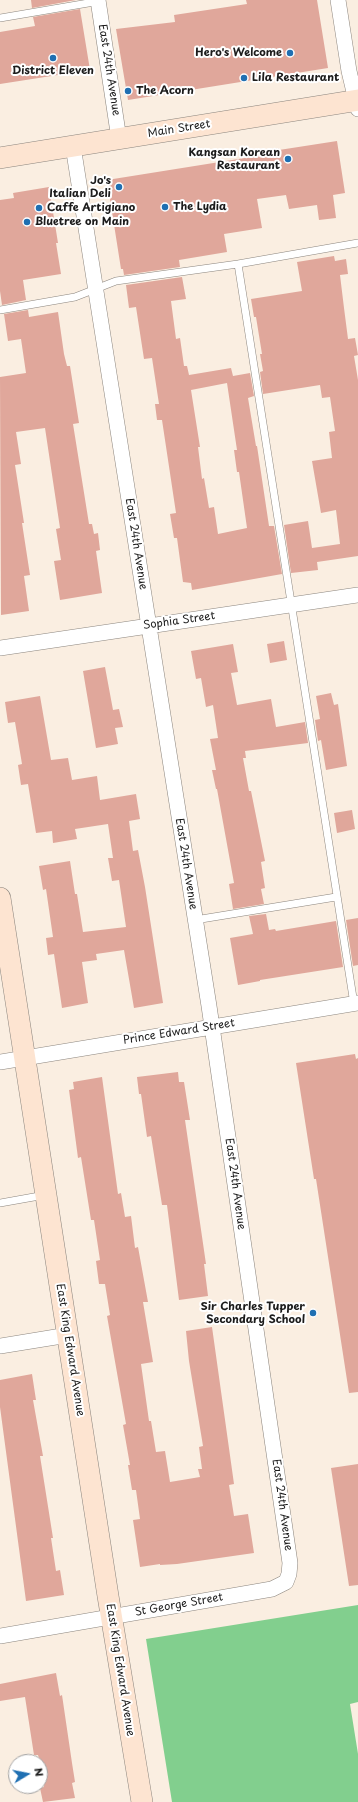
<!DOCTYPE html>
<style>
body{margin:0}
#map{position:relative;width:358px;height:1802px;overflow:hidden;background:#faeee1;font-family:"Playpen Sans",sans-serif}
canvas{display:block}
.north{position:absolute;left:8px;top:1754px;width:40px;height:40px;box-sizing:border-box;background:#fff;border:1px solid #a4a4a4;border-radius:50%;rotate:80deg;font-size:11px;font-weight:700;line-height:16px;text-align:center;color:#1c1c1c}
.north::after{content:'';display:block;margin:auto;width:14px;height:18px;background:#1f6fb2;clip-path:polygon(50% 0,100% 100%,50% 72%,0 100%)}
</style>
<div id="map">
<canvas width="358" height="1802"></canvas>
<div class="north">N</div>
</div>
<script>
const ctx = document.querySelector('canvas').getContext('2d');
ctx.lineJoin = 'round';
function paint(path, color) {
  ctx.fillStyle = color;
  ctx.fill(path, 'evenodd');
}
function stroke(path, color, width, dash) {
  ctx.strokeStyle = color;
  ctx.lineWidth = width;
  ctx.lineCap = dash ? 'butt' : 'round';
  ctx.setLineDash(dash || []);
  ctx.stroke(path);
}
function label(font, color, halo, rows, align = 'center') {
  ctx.font = font + ' "Playpen Sans",sans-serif';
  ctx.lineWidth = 4;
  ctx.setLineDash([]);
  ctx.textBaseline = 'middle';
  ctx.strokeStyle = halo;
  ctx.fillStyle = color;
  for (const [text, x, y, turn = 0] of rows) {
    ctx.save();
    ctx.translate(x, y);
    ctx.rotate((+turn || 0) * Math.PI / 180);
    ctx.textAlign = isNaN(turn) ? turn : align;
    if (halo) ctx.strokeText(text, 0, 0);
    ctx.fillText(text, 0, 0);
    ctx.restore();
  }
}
const green = new Path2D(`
 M358,1605V1702L350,1704L358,1754V1802H172L146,1639Z`);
const building = new Path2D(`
 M31,0H76L32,8Z
 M246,0H317L328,68L128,100L116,29L175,22L174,15L247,4Z
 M80,9L90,70L0,84V32L35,26L33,17Z
 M337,141L345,193L333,195L336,218L319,220L317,205L289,209L286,195L257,199L262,228L224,234L227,252L179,260L180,267L124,275L123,269H121L107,180L251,157L250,152L279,148V150Z
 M49,187L58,243H56L61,274L23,280L26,300L2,305L0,291V200L14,198L13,193Z
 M334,256L335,261L346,259L348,274L340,275L344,308L348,339L355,338L358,355L354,356L358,380V556L317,562L318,570L291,573L284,525L308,521L312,548L340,544L336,510L321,513L312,461L332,458L329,432L335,431L330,397L322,398L320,385L263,394L260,372L263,371L260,354H262L256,317H254L251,299L302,291L297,262Z
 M182,277L186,299L171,301L176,339L180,338L184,366H187L189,375L231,368L233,376L250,373L254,396L248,398L256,446H257L269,526H274L282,574L192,590L191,583L183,582L177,538H174L170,514L176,513L162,420H157L155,404H159L152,358L144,359L136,307L129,308L126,285ZM227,383L237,450H234L237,472H239L247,528L218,534L214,507L209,508L204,478L202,479L198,447H200L191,390Z
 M28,310L29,317L58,312L64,354L67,366H70L79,423L73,424L89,524H92L94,534L98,533L100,550L96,551L102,593L60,600L54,561L61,560L56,529L60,528L45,428L16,432L21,464L15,465L24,523H22L30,575L24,576L29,611L1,615L0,377L26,373L21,339L8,341L4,314Z
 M284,641L287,660L270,663L267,644Z
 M233,644L238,672L231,673L237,705L271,699L276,727L305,722L308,743L245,751L246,758H243L249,791H251L265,861L261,862L265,888L261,889L264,904L233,909L229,884L234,883L217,789H216L212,770H216L210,739L218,738L213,705L206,707L201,678L196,679L191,651Z
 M105,667L113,710L119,709L123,727L115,728L118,744L96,748L83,671Z
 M331,693L334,705L338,704L347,766L326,770L321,740L318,741L315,720L320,719L316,696Z
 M40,696L51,760L68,758L72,780L97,776L100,800L136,794L140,819L129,821L133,851L138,850L145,887L163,1003L134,1008L124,950L96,954L97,960L82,962L88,1003L62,1008L54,954L48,955L46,938L53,937L46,889L43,890L39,866L70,861L75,894H77L83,932L126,927L119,880L112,881L108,858H113L108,824L75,829L77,839L53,843L52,831L36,833L28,784L21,785L18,765L22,764L15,722L8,723L5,702Z
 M352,810L355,829L337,833L334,813Z
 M266,914L269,930L275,929L276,931L336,921L343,967L260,980V981L238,985L230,938L253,934L249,916Z
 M358,918V965L353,966L346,920Z
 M355,1054L356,1059L358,1058V1392L349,1393L316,1179H314L296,1063Z
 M178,1072L179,1082H184L190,1120H185L206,1264H204L208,1296L179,1300L167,1205H162L151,1136L147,1137L141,1094H139L137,1077Z
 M102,1077L118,1194L121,1193L125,1217L131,1216L135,1248L138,1247L148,1302H143L153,1362L141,1364L149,1421H151L156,1452L165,1451L170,1482L200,1477L198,1469H202L199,1447L203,1446L189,1361L186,1331L212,1327L234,1484L229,1485L234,1516L248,1514L254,1553L177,1564L160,1565V1564L140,1567L133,1520L140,1519L136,1490H132L128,1465H130L123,1425L126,1424L107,1316L110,1315L105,1284H99L96,1261L100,1260L94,1220H91L81,1157L78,1158L69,1090L74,1089L73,1082Z
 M32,1374L36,1400H33L43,1456H40L53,1538H51L56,1571L60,1570L64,1595L26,1601L0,1407V1380Z
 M358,1464V1585L349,1586L331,1468Z
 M56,1673L60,1696L62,1695L72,1763L75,1782L72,1783L75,1798L43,1802L40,1788L44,1787L40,1762L38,1755H34L25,1697L0,1701V1684Z`);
const service = new Path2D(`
 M0,18L100,1
 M238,264L354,1004
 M0,310L75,297L116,281L238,264L358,243
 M195,920L336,897
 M0,1203L45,1195`);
const minor = new Path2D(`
 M98,0L119,139
 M338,0L349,71L358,109
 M0,648L358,595
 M0,1062L358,1003
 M0,1346L68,1335
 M0,1636L272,1589L286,1582L289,1574L290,1563L209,1006L73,146`);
const secondary = new Path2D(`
 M0,158L358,100
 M0,898L108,1596L142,1802`);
const markers = [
 [290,53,4,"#1f6fb2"],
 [53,58,4,"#1f6fb2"],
 [244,78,4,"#1f6fb2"],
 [128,91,4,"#1f6fb2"],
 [288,159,4,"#1f6fb2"],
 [119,187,4,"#1f6fb2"],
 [165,207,4,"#1f6fb2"],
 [39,208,4,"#1f6fb2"],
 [27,222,4,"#1f6fb2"],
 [313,1313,4,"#1f6fb2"]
];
const poiNames = [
 ["Hero's Welcome",282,53,"right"],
 ["District Eleven",53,71,"center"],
 ["Lila Restaurant",252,78],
 ["The Acorn",136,91],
 ["Kangsan Korean",280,153,"right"],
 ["Restaurant",280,166,"right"],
 ["Jo's",111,181,"right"],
 ["Italian Deli",111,194,"right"],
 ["The Lydia",173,207],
 ["Caffe Artigiano",47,208],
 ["Bluetree on Main",35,222],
 ["Sir Charles Tupper",305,1307,"right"],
 ["Secondary School",305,1320,"right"]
];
const streetNames = [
 ["East 24th Avenue",109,70,81],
 ["Main Street",179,129,-9],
 ["East 24th Avenue",136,544,81],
 ["Sophia Street",179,621,-8],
 ["East 24th Avenue",186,864,81],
 ["Prince Edward Street",179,1032,-9],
 ["East 24th Avenue",235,1184,82],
 ["East King Edward Avenue",70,1350,81],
 ["East 24th Avenue",282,1505,82],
 ["St George Street",179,1605,-10],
 ["East King Edward Avenue",120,1670,81]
];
paint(green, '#82cf8e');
paint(building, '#e0a79b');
stroke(service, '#8b857e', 8);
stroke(minor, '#8b857e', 16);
stroke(secondary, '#8b857e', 22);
stroke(service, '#fff', 7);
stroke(minor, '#fff', 15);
stroke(secondary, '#fde4d1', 21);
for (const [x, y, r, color] of markers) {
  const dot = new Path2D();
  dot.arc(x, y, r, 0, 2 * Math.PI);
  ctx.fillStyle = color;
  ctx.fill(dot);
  stroke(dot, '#fff', 1.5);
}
label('bold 11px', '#1c1c1c', '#fff', poiNames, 'left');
label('11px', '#1c1c1c', '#fff', streetNames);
</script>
